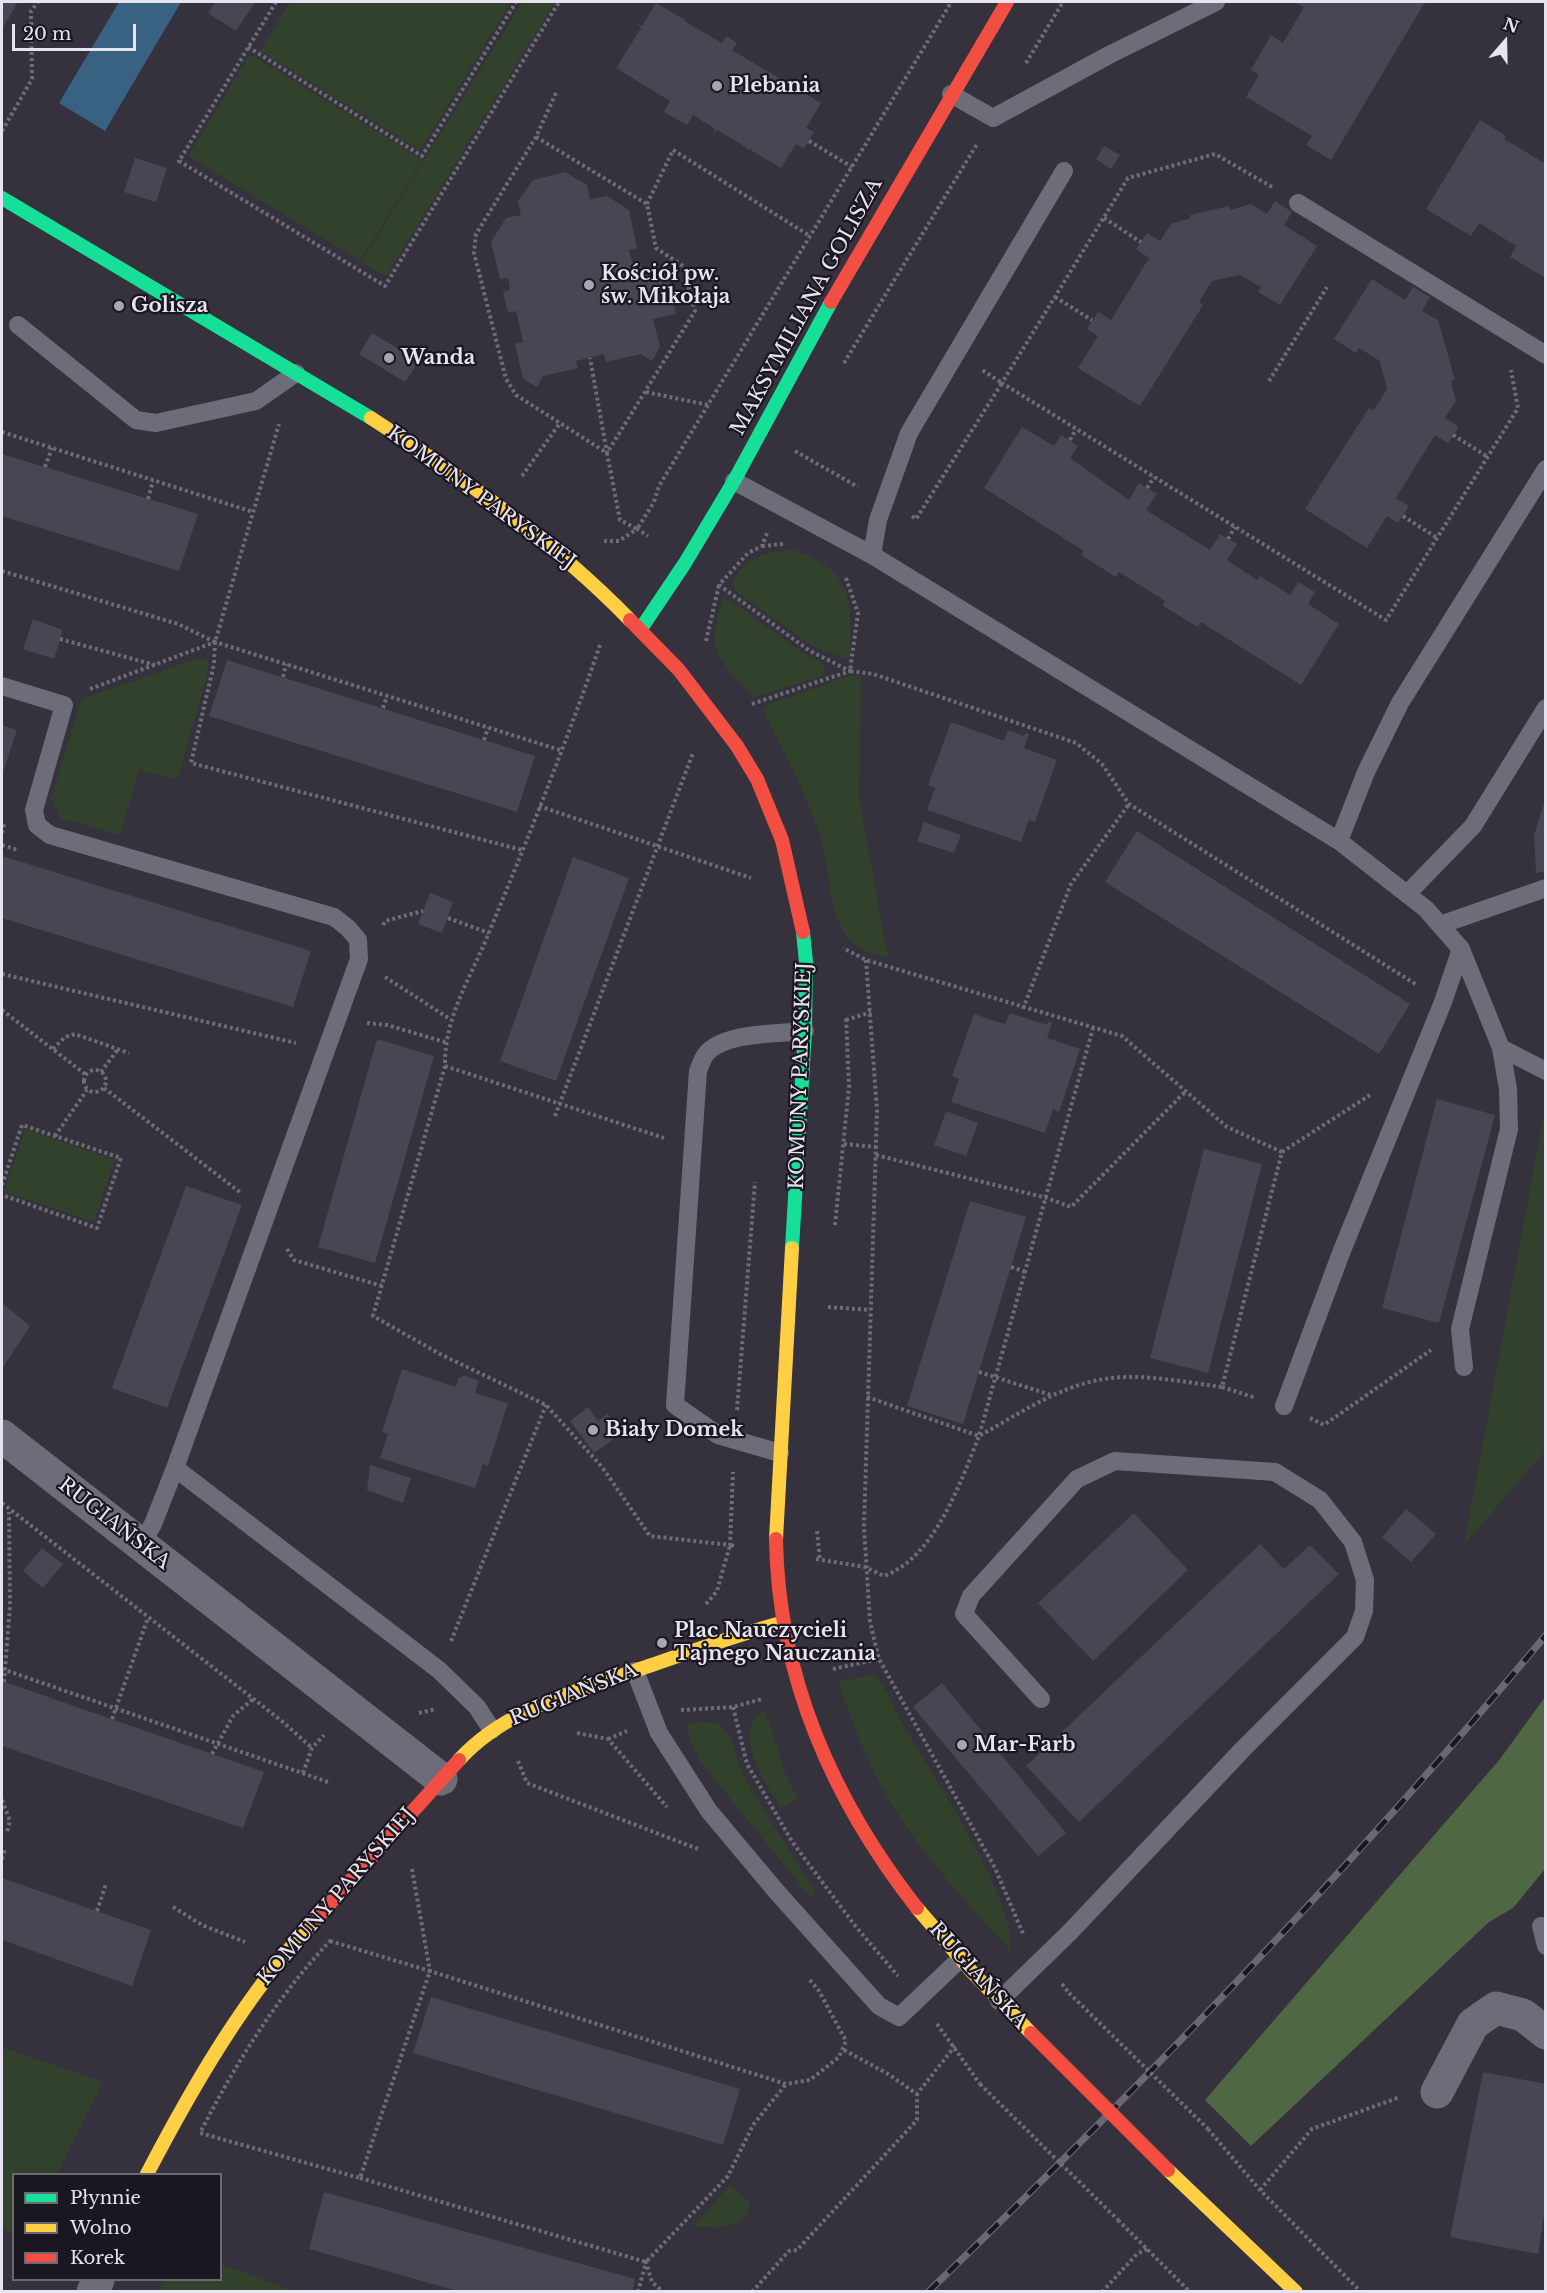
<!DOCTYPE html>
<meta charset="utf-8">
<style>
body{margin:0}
#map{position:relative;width:1547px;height:2293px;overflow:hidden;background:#35313d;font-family:"Libre Baskerville",serif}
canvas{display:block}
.frame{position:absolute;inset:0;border:3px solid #e8e3f1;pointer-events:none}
.legend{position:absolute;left:12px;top:2173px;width:210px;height:108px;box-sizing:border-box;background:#1a1720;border:2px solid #6c6974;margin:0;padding:8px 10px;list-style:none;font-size:18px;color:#e8e3f1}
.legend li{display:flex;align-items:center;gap:12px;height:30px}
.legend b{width:30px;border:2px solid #6c6974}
.north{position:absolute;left:1475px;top:12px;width:60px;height:60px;-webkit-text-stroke:4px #1a1720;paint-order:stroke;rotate:20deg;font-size:16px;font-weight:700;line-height:24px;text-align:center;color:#e8e3f1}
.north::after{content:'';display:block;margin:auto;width:21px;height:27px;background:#e8e3f1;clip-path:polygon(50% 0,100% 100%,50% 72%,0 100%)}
.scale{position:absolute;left:12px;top:24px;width:124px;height:27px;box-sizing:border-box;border:3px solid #e8e3f1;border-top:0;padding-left:8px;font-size:18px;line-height:21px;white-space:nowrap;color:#e8e3f1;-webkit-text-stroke:4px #1a1720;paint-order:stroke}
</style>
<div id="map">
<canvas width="1547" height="2293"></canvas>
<div class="frame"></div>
<ul class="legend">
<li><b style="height:8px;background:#16e098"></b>Płynnie</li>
<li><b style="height:8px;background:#ffcf43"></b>Wolno</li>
<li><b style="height:8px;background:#f24e42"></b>Korek</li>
</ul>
<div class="north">N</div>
<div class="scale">20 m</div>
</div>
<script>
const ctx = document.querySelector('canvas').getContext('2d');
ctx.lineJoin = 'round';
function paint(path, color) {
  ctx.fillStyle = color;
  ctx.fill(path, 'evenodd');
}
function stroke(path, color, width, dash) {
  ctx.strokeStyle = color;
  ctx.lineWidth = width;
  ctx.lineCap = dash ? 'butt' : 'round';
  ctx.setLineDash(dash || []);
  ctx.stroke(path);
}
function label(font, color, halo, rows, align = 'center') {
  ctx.font = font + ' "Libre Baskerville",serif';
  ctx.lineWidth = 4.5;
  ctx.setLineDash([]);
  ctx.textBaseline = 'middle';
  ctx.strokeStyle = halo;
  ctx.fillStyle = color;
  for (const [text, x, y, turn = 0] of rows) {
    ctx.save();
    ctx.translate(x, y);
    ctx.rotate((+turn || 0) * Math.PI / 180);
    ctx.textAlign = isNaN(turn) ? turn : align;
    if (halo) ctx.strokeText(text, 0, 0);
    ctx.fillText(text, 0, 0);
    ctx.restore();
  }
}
const green = new Path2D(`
 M290,2H511L420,151L260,51Z
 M522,2H555L386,277L361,262Z
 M250,54L423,160L360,261L188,156Z
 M794,550C857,573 851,601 850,660L812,646L739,594L732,583C748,554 764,553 794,550Z
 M723,599L731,601L805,654L822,662L825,670L823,676L758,696C745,695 717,658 715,645C713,632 718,611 723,599Z
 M199,658L206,659L209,664L208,673L177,780L139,770L120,835L60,818L51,799L81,699Z
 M849,676H861L859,797L888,958C873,953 854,949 845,934C829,909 829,865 820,836C806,791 783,752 763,710L768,704Z
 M1545,1108V1451L1464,1545Z
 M25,1129L115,1160L94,1222L4,1192Z
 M874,1674C888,1689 896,1713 906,1730C932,1774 1018,1903 1010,1950C965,1901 920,1853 887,1796C866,1760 852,1721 838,1682Z
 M765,1710L786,1775L798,1799L781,1808C766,1783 728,1731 765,1710Z
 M701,1721L718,1724L731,1737L739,1765L754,1794L816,1893L811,1898L702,1764L690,1741L687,1724Z
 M2,2047L103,2082L57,2174H14L13,2234L2,2229Z
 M730,2185L750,2203C750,2231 711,2227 693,2227Z
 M221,2264L294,2291H158L163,2280H220Z`);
const forest = new Path2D(`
 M1545,1697V1869L1513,1908L1489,1922L1251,2146L1205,2100L1500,1759Z`);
const water = new Path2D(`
 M119,2H181L105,131L59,103Z`);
const building = new Path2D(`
 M2,2H18L2,29Z
 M215,2H255L236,31L208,13Z
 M1295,2H1425L1331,160L1306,145L1312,136L1246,97L1259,75L1251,70L1271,35L1283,43L1304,7Z
 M656,3L683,19L686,18L684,21L722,43L726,36L737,43L732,50L821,103L806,128L814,132L804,149L796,144L781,168L749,149L746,150L747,148L717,130L713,134L715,129L693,115L687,125L664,112L670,101L616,68L641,28L637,24L642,26Z
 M1480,120L1506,136L1504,139L1546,164L1544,277L1510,257L1516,246L1479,223L1471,236L1426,209Z
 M1104,146L1120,155L1111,169L1096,159Z
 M135,158L167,168L156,202L124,192Z
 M565,172L587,185L590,199L607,196L629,210L637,248L629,250L634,268L641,266L643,276L666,271L676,314L653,319L660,347L652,361L641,354L606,362L604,354L576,361L578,368L543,376L537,387L523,379L515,344L523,342L516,311L508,313L503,292L510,290L508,278L500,279L491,242L506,218L521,215L518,201L533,180Z
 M1275,201L1292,212L1284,225L1317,246L1280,305L1258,292L1261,287L1240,275L1212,281L1199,302L1203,305L1140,406L1078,368L1098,336L1087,329L1098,312L1111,320L1149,258L1136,249L1147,233L1160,241L1171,224L1191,218L1190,215L1229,206L1230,210L1251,204L1267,214Z
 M1372,279L1405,300L1413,287L1430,297L1422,311L1438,320L1455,380L1451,381L1456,401L1445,418L1459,427L1448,443L1435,435L1396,498L1409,506L1398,523L1387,516L1367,548L1305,509L1369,408L1374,410L1387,389L1380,361L1359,348L1356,353L1334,339Z
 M372,333L419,361L405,382L359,354Z
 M1022,427L1054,446L1061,435L1078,446L1070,458L1129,500L1139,483L1147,488L1157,494L1146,510L1210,550L1220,534L1237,544L1227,560L1257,580L1260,576L1290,595L1298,582L1315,592L1308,604L1339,624L1301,685L1201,622L1198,627L1163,606L1165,601L1119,572L1116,577L1081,555L1084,551L984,488Z
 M2,454L198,514L179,571L2,516Z
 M33,619L63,630L54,659L23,649Z
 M227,660L535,756L517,812L209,716Z
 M951,722L1004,741L1008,730L1024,736L1025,733L1029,734L1024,748L1057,760L1035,822L1029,820L1021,842L927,810L935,788L928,785Z
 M2,725L17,730L2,775Z
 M1546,797V871L1536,873L1534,835Z
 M924,822L961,835L954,853L917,841Z
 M1137,831L1410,1004L1379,1054L1105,882Z
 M2,856L311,951L293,1007L2,918Z
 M573,857L629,878L556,1081L500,1061Z
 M430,893L453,902L442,933L418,924Z
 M1010,1013L1047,1025L1049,1021L1052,1023L1047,1038L1080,1049L1059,1112L1053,1109L1045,1133L951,1102L959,1079L952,1076L974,1014L1005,1024Z
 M377,1039L434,1056L375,1263L318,1247Z
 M1437,1099L1495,1115L1439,1323L1382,1308Z
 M946,1111L978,1123L966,1156L934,1145Z
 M1204,1149L1262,1164L1208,1373L1150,1358Z
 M186,1186L242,1205L167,1408L112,1388Z
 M970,1201L1026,1217L963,1424L907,1406Z
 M2,1303L30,1326L2,1369Z
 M402,1369L456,1387L459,1377L465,1376L479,1381L475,1393L508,1403L488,1466L483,1464L475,1488L380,1458L388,1434L382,1432Z
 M588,1407L598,1421L608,1414L622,1433L594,1453L570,1421Z
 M370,1465L411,1478L403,1503L367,1490Z
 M1406,1509L1436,1534L1411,1562L1382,1537Z
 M1134,1513L1188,1570L1093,1661L1038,1603Z
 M1260,1544L1284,1569L1310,1545L1339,1574L1079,1822L1026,1766Z
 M42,1548L63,1564L43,1588L23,1571Z
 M2,1681L264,1772L243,1828L2,1746Z
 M942,1683L1066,1833L1038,1856L913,1707Z
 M2,1878L151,1930L132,1986L2,1940Z
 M431,1997L740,2089L723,2145L413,2053Z
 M1483,2072L1546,2084V2202L1538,2254L1450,2237Z
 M324,2192L635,2279L632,2292H461L309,2249Z`);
const path = new Path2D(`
 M276,2L179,161L385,286L559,2
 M248,47L422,156L516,2
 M1026,63L1063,2
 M556,93L536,137L476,234L474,253L506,379L516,395L607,453L620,520L637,529L654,502L659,486L949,6V2
 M2,131L32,79L31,11L38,2
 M536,137L647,204L656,248L683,266L695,311L607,453L590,358
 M809,141L852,167
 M1272,187L1215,154L1128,178L1002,383L1386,620L1518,408L1511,370
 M647,204L673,150L810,236
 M1104,218L1141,242
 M1055,297L1092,320
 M844,363L977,144
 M1269,381L1327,287
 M646,392L708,405
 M2,432L253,512
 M1453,435L1488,457
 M1070,440L1076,429
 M795,451L858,487
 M45,467L52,448
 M522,476L560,423
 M1147,488L1154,477
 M148,499L153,481
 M912,516L916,519L1002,383L982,370
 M1403,516L1437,538
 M1228,539L1235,527
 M604,541H619L637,529L648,536
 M762,546L783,544
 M2,571L178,624L215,642L279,424
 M846,578L858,613L850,671L873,674L1076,743L1102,764L1129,804L1417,985
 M60,639L155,665
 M706,641L719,585
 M215,642L214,664L191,763L522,850
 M600,645C567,741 529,836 490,930C472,976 444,1016 445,1066L373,1316L440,1354L546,1405L602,1467L650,1536L730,1545L733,1472
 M283,677L286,664
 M90,689L215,642L560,750
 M752,704L850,671L810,651L719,585L748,553L762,546L767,533
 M383,708L387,696
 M484,740L488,728
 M539,806L751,878
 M2,833L4,823
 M2,845L18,850
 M448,918L489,933
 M383,925L385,921L423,911
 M866,960L877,1111L864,1527L870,1622L879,1659L995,1868L1024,1936
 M2,974L296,1043
 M385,977L450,1019
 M1023,1009L1071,884L1129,804
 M2,1010L85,1074
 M846,1020L871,1012
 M367,1023L387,1025L445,1042
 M53,1049L65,1037L75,1034L129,1053
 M445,1066L664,1138
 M84 1081a11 11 0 1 1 22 0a11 11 0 1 1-22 0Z
 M101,1072L118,1049
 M104,1088L241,1193
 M555,1116L693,753
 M55,1136L87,1090
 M844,1144L876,1147
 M1282,1152L1370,1095
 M876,1155L1047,1198L1071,1207L1185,1092
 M2,1185L22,1125L121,1158L97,1228L2,1195
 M835,1225L849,1087L846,1017
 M287,1249L294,1260L382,1286
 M1011,1267L1026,1272
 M828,1307L870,1310
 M979,1372L1051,1395
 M1222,1387L1256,1398
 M867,1397L979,1436L1093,1028
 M737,1410L755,1182
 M1310,1418L1324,1425L1431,1350
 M2,1503L283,1722L312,1748
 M817,1531L820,1560
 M816,1559L865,1567L884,1576C934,1558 961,1482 979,1436C1017,1415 1056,1388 1099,1380C1138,1372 1183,1382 1222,1387L1282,1152L1227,1127L1122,1036L866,960L843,948
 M706,1604L717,1591L730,1545L737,1546
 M451,1641L546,1405
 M2,1669L328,1782
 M833,1669L879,1659
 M4,1682L10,1607L9,1512
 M733,1707L747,1764L793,1843L856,1927L898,1976
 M681,1710L733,1707L762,1699
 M419,1713L435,1709
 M112,1719L148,1618
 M577,1733L608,1739L667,1807
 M608,1739L627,1731
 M212,1754L233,1716L253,1699
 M518,1761L527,1783L698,1849
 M303,1773L312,1748L324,1735
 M2,1800L10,1821L7,1832
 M2,1859L5,1848
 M412,1869L430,1971L786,2084L810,2080L839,2057L846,2041L819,1991L809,1979
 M173,1907L202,1925L245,1942
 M97,1911L106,1884
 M330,1941L430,1971L360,2178L200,2133C236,2063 276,1998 330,1941Z
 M1062,1984L1069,1993
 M937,2024L980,2084
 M844,2050L888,2074L917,2094L955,2046
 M1208,2129L1260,2190L1361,2292
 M360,2178L646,2262L728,2176L753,2125L786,2084
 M1260,2190L1312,2129L1400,2097
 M1118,2220L1190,2292
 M638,2292L646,2262L652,2282L663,2292
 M752,2292L789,2251L797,2250L917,2120V2094
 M1102,2292L1137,2254L1147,2249`);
const lane = new Path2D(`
 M951,94L993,118L1109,55L1216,2
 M1298,203L1546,355
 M18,325L136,420L156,423L256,401L296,373
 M734,481L872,555L1339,841L1426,909L1461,949L1501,1048L1508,1089L1509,1129L1460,1329L1464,1367
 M872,555L878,520L909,433L1064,171
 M2,686L64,705L34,810L37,825L50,835L334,917L348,928L358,940L359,959L175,1468L153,1524L141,1545
 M1339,841L1366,772L1400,703L1546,469
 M1407,894L1473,826L1546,708
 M1440,925L1546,888
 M1501,1048L1546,1071
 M1284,1406L1341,1253L1443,1002L1461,949
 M780,1453L718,1435L675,1405L698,1071C700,1066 702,1059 706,1054C724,1032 778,1034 805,1031
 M175,1468L439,1670L477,1707L492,1730
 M635,1671L659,1733L709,1811L776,1891L879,2006L899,2017L960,1959
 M1541,1926L1546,1946
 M999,2001L1070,1932L1243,1749L1355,1637L1364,1611L1365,1580L1353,1542L1320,1500L1275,1472L1115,1461L1077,1479L971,1596L964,1614L1041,1699`);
const street = new Path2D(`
 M2,1436L441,1779
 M1437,2092L1473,2024L1496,2008L1523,2015L1546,2033
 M93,2292L98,2280`);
const fast = new Path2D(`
 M2,198L371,418
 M640,630L685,563L734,481L831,302
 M792,1248L805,1031L806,962L803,932`);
const slow = new Path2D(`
 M371,418C463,478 553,541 630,620
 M776,1539L792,1248
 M459,1760C505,1709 576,1692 637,1670C685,1654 732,1636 781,1623
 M917,1908L973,1973L1031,2033
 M1168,2170L1296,2292
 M147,2174C194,2084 245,1996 314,1921`);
const jam = new Path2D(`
 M831,302L1007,2
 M630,620L679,670L737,746L757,779L782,840L803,932
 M776,1539C778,1676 833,1801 917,1908
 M314,1921L459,1760`);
const rail = new Path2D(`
 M928,2292C1145,2083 1353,1867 1546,1635`);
const pathBridge = new Path2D(`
 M1069,1993L1208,2129
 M980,2084L1118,2220`);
const jamBridge = new Path2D(`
 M1031,2033L1168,2170`);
const markers = [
 [717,86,6,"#a9a5b2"],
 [589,285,6,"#a9a5b2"],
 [119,306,6,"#a9a5b2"],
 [389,358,6,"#a9a5b2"],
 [593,1430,6,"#a9a5b2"],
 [662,1643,6,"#a9a5b2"],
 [962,1745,6,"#a9a5b2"]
];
const poiNames = [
 ["Plebania",729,86],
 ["Kościół pw.",601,274],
 ["św. Mikołaja",601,297],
 ["Golisza",131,306],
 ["Wanda",401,358],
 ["Biały Domek",605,1430],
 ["Plac Nauczycieli",674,1631],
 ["Tajnego Nauczania",674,1654],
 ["Mar-Farb",974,1745]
];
const streetNames = [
 ["MAKSYMILIANA GOLISZA",807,307,-61],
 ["KOMUNY PARYSKIEJ",481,498,36],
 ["KOMUNY PARYSKIEJ",801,1076,-88],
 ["RUGIAŃSKA",114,1524,38],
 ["RUGIAŃSKA",574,1695,-22],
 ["KOMUNY PARYSKIEJ",337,1897,-49],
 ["RUGIAŃSKA",978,1976,48]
];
paint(green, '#32412b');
paint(forest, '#4f6742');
paint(water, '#396182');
paint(building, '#4a4553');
stroke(path, '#6d6d78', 4, [3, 3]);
stroke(lane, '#6c6d79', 18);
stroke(street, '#6c6d79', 33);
stroke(fast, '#16e098', 14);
stroke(slow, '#ffcf43', 14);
stroke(jam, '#f24e42', 14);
stroke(rail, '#6a6874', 7);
stroke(rail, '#1a1720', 4.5, [14]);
stroke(pathBridge, '#6d6d78', 4, [3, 3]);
stroke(jamBridge, '#f24e42', 14);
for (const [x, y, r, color] of markers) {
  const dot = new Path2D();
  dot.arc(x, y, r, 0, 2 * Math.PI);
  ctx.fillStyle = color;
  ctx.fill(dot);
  stroke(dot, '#1a1720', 2);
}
label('bold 20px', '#e8e3f1', '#1a1720', poiNames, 'left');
label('20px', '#e8e3f1', '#1a1720', streetNames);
</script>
